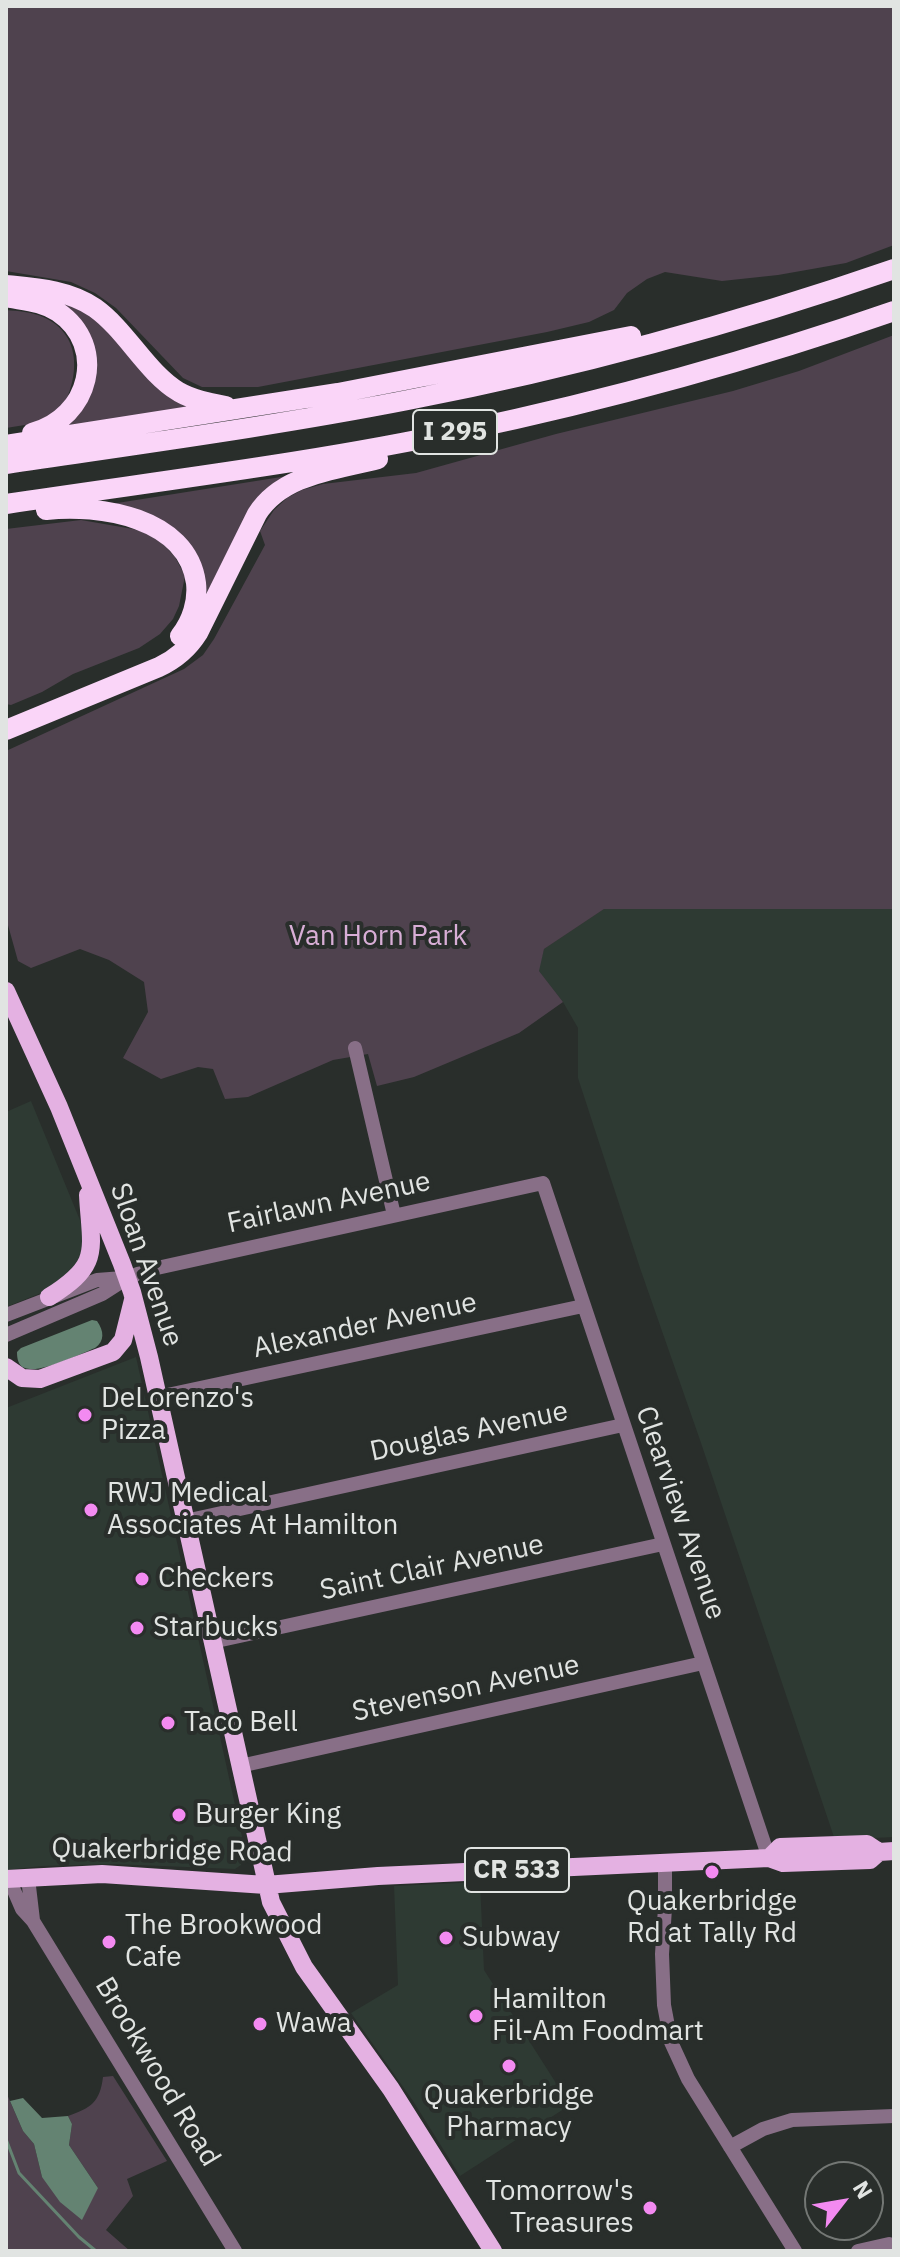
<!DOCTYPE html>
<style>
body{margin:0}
#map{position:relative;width:900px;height:2257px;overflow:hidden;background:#292e2b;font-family:"IBM Plex Sans",sans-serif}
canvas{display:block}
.frame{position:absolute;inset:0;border:8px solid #e1e4e2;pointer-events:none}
.north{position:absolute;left:804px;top:2161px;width:80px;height:80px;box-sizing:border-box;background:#292e2b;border:2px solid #737774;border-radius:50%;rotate:59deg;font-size:22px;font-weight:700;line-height:32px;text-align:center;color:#e1e4e2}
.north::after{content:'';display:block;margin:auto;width:28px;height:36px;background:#f38af1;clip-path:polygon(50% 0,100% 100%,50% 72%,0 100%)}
</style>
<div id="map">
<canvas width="900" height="2257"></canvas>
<div class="frame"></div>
<div class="north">N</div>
</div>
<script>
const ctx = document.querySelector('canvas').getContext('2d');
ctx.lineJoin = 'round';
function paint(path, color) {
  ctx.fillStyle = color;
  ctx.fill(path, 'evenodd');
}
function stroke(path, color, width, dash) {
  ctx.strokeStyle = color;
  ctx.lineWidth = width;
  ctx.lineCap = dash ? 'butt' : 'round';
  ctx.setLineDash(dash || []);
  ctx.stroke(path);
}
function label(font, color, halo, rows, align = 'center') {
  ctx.font = font + ' "IBM Plex Sans",sans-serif';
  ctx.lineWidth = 8;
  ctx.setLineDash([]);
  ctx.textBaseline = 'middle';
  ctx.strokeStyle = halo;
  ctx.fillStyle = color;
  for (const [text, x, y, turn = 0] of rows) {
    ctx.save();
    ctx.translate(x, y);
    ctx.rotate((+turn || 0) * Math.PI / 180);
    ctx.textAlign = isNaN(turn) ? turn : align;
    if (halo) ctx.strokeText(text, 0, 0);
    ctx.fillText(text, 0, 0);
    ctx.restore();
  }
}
const built = new Path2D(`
 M604,909H894V1837L835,1840L700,1440L640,1268L578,1078V1028L563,1002L538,970L544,949Z
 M31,1101L84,1230L86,1258L61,1285L6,1307V1112Z
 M136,1357L245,1850L244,1859L241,1865L235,1869L113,1864L42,1866L6,1870V1408Z
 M480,1882L484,1970L570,2105L460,2176L413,2101L351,2013L398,1985L394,1886Z`);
const green = new Path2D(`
 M6,6H894V245L846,263L778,275L722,281L665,272L647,279L627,293L614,310L589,322L547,332L258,387H202L183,378L116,308L95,293L71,282L6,271Z
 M54,298L96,317L195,406L52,433L91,383Z
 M6,310C18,311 32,312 43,317C85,335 79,383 58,415L31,424L6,428Z
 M894,335V909H604L544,949L539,971L563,1002L519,1033L414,1077L377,1086L368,1054L333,1060L248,1097L225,1099L213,1069L198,1067L161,1079L123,1058L148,1012L144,982L109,960L80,949L31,968L18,961L6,918V751L184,669L203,655L214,639L265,545L260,531L274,510L287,498L302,490L323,484L416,473L556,434L733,391L799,371Z
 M300,474L267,492L203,607L196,561L111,504Z
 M81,520L133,529L148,534L163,544L175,557L185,576L179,606L173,619L160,634L139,648L73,674L42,692L11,705L6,704V529Z
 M113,2076L167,2161L127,2179L133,2196L106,2230L130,2251H6V2092L23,2131L34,2144L42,2177L98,2188L69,2145L72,2124L68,2116C91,2108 100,2102 103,2077Z`);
const water = new Path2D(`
 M92,1320L97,1321C104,1331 105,1341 95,1348C80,1354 40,1374 25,1368C18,1366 17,1358 17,1352L21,1348Z
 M23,2098L42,2118L68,2116L72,2124L69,2145L98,2188L82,2220L60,2202L42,2177L34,2144L23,2131L10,2101Z`);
const stream = new Path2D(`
 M6,2139L19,2173L79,2237L96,2251`);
const minor = new Path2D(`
 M355,1048L394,1215
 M6,1315L97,1280L123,1278
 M6,1335L102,1294L127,1278L148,1270L543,1183L769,1858
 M158,1397L583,1306
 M185,1521L623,1425
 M212,1642L663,1544
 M240,1766L703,1663
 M665,1863V1908L662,1954L664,2005L671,2042L688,2079L795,2251
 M28,1878L33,1920
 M9,1879L22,1909L33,1921L235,2251
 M730,2147L763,2129L792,2120L894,2116
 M858,2251L889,2244`);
const major = new Path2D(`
 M6,991L59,1107L122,1264L132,1292L149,1357L271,1902L304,1967L391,2089L493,2251
 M49,1297C102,1264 91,1251 88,1195
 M6,1367L22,1378L40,1379L113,1352L123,1340L133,1300
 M769,1858L780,1847L867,1844L879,1852L894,1851
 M6,1879L102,1874L266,1885L378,1876L769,1858L783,1863L870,1860L879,1852`);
const highway = new Path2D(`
 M6,285C37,288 69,290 95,308C127,331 146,372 179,392C193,400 210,403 226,406
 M10,298C27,301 43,302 58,312C108,346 90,418 32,433
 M6,445L338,393L631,336
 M6,464C140,444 275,426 408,400C573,368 735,324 894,269
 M6,504C158,481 311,463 461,431C608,400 753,360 894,311
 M46,510C99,504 187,517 196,583C198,601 192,621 180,636
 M6,730L159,667C176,659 188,649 198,633L257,514C282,474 336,470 378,459`);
const markers = [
 [85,1415,8,"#f38af1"],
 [91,1510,8,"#f38af1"],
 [142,1579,8,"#f38af1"],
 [137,1628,8,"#f38af1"],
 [168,1723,8,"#f38af1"],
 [179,1815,8,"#f38af1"],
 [712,1872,8,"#f38af1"],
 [446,1938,8,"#f38af1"],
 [109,1942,8,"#f38af1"],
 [476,2016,8,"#f38af1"],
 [260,2024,8,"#f38af1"],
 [509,2066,8,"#f38af1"],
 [650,2208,8,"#f38af1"]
];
const shields = [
 [455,432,84],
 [517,1870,104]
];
const shieldNames = [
 ["I 295",455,432],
 ["CR 533",517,1870]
];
const parkNames = [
 ["Van Horn Park",378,937]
];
const streetNames = [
 ["Fairlawn Avenue",329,1203,-12],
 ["Sloan Avenue",146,1265,71],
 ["Alexander Avenue",365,1326,-12],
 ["Douglas Avenue",469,1432,-12],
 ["Clearview Avenue",680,1513,71],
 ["Saint Clair Avenue",432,1568,-12],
 ["Stevenson Avenue",466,1689,-12],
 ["Quakerbridge Road",172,1851,1],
 ["Brookwood Road",157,2072,59]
];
const poiNames = [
 ["DeLorenzo's",101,1399],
 ["Pizza",101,1431],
 ["RWJ Medical",107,1494],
 ["Associates At Hamilton",107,1526],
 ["Checkers",158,1579],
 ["Starbucks",153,1628],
 ["Taco Bell",184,1723],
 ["Burger King",195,1815],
 ["Quakerbridge",712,1902,"center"],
 ["Rd at Tally Rd",712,1934,"center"],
 ["The Brookwood",125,1926],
 ["Cafe",125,1958],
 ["Subway",462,1938],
 ["Hamilton",492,2000],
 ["Fil-Am Foodmart",492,2032],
 ["Wawa",276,2024],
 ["Quakerbridge",509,2096,"center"],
 ["Pharmacy",509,2128,"center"],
 ["Tomorrow's",634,2192,"right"],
 ["Treasures",634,2224,"right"]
];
paint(built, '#2e3a33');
paint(green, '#4f424e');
paint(water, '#648372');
stroke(stream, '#648372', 3);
stroke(minor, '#886f87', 14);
stroke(major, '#e4b1e2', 18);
stroke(highway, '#fad5f8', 20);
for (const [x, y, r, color] of markers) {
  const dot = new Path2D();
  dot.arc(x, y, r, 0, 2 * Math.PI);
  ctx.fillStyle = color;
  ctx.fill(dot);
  stroke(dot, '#292e2b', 3);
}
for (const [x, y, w] of shields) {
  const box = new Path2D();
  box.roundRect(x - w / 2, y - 22, w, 44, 6);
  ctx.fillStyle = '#292e2b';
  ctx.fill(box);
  stroke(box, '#e1e4e2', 2);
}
label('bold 26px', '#e1e4e2', null, shieldNames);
label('28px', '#d8aed6', '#292e2b', parkNames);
label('28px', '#e1e4e2', '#292e2b', streetNames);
label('28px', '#e1e4e2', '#292e2b', poiNames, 'left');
</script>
